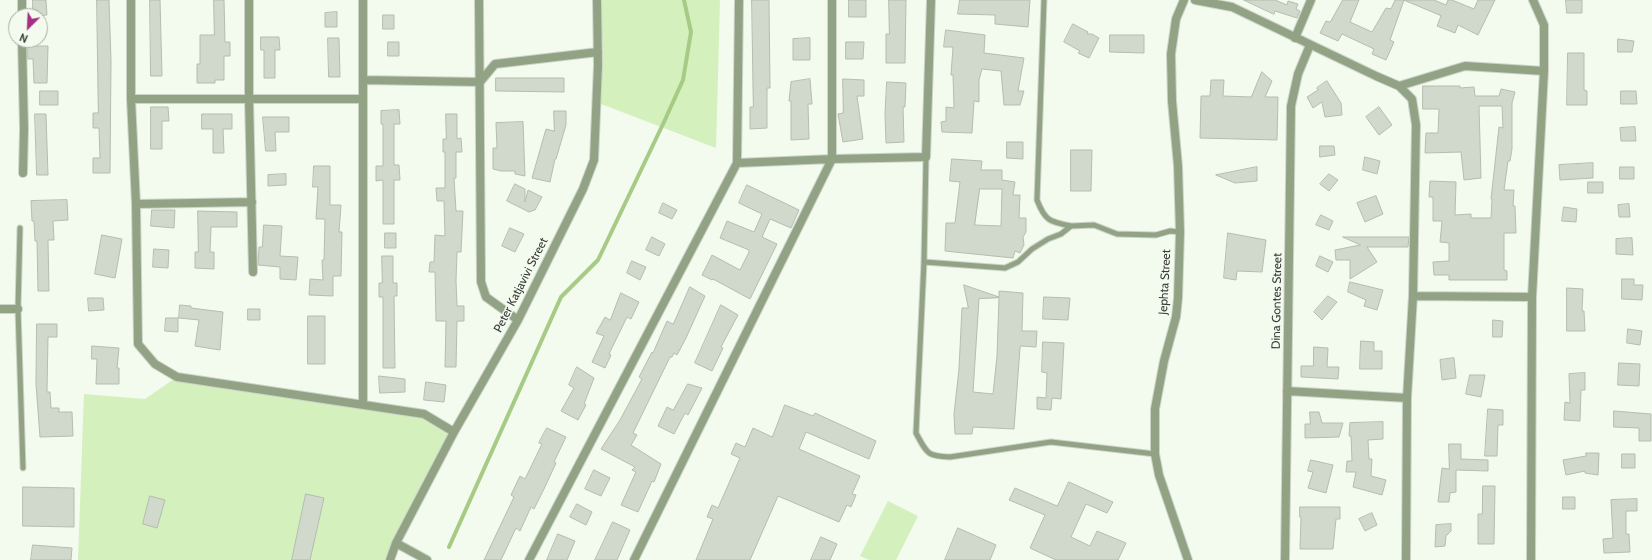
<!DOCTYPE html>
<style>
body{margin:0}
#map{position:relative;width:1652px;height:560px;overflow:hidden;background:#f3faee;font-family:Cabin,sans-serif}
canvas{display:block}
.north{position:absolute;left:8px;top:8px;width:40px;height:40px;box-sizing:border-box;background:#f3faee;border:1px solid #a9aea5;border-radius:50%;rotate:204deg;font-size:11px;font-weight:700;line-height:16px;text-align:center;color:#393b37}
.north::after{content:'';display:block;margin:auto;width:14px;height:18px;background:#a62e85;clip-path:polygon(50% 0,100% 100%,50% 72%,0 100%)}
</style>
<div id="map">
<canvas width="1652" height="560"></canvas>
<div class="north">N</div>
</div>
<script>
const ctx = document.querySelector('canvas').getContext('2d');
ctx.lineJoin = 'round';
function paint(path, color) {
  ctx.fillStyle = color;
  ctx.fill(path, 'evenodd');
}
function stroke(path, color, width, dash) {
  ctx.strokeStyle = color;
  ctx.lineWidth = width;
  ctx.lineCap = dash ? 'butt' : 'round';
  ctx.setLineDash(dash || []);
  ctx.stroke(path);
}
function label(font, color, halo, rows, align = 'center') {
  ctx.font = font + ' Cabin,sans-serif';
  ctx.lineWidth = 3;
  ctx.setLineDash([]);
  ctx.textBaseline = 'middle';
  ctx.strokeStyle = halo;
  ctx.fillStyle = color;
  for (const [text, x, y, turn = 0] of rows) {
    ctx.save();
    ctx.translate(x, y);
    ctx.rotate((+turn || 0) * Math.PI / 180);
    ctx.textAlign = isNaN(turn) ? turn : align;
    if (halo) ctx.strokeText(text, 0, 0);
    ctx.fillText(text, 0, 0);
    ctx.restore();
  }
}
const green = new Path2D(`
 M597,0H720L716,148L596,102Z
 M177,377L424,414L454,432L390,560H78L84,394L145,399Z
 M888,501L918,516L896,560H869L860,556Z`);
const stream = new Path2D(`
 M449,547L561,297L598,260L664,122L683,80L691,32L684,0`);
const building = new Path2D(`
 M33,0H46L47,15L33,16Z
 M97,0H109L111,61L110,173H93V158H100L99,128H93V113H98Z
 M150,0H160L162,76H151Z
 M214,0H224L225,42H230V56H224V80H215V83H197V64H200V35H214Z
 M752,0H769L770,88H767V128L750,129V107H753Z
 M849,0H866V17H849Z
 M889,0H906L905,63H886V34H889Z
 M960,0H1030L1028,27L995,24V15L958,14Z
 M1244,0H1275L1287,5L1288,1L1298,4L1296,9L1300,11L1297,18L1275,11L1274,14Z
 M1343,0H1359L1350,22L1372,32L1386,8L1391,9L1395,0H1404L1390,40L1394,42L1386,60L1372,54L1374,49L1342,34L1338,41L1320,33L1326,21L1330,22Z
 M1404,0H1434L1446,5L1448,0H1452L1474,9L1478,0H1495L1478,35L1458,25L1455,33L1437,26L1441,16Z
 M1566,0H1582V13H1567Z
 M337,12V27H325V13Z
 M383,15H394V29H383Z
 M1073,24L1088,32L1087,34H1092L1099,38L1089,58L1078,53L1080,51L1064,42Z
 M946,30L985,35L984,53L1024,58L1018,91H1024L1020,105H1004L1001,71L982,69L979,80V102L974,101L972,133L942,132L941,122L946,121V107L954,108L953,75H951L953,47H944Z
 M1110,35H1144V53L1110,52Z
 M261,37H279L280,50H275V78H264V50H261Z
 M328,38H339L340,77H329Z
 M810,38V60H793V39Z
 M1618,39L1634,41L1632,52H1618Z
 M388,42H399V56H388Z
 M846,42H864L863,59H846Z
 M28,46H48L47,83H34L33,59H28Z
 M1568,53H1584V90L1587,91V105H1567Z
 M1262,72L1272,81L1265,97H1278L1277,140L1200,138L1201,96H1210L1211,80H1224L1223,96L1251,97Z
 M496,78H564V92L496,91Z
 M810,79L812,104H808L809,139L791,140V101H789L791,82Z
 M843,79L864,80V96H857L863,139L843,142L838,114L843,113Z
 M1327,81L1341,103L1342,115L1325,117L1322,102L1313,108L1307,97L1318,90L1317,88Z
 M887,82L906,83L905,107H903L904,142L886,143L885,114Z
 M1423,86H1460V88L1474,87L1475,96H1499L1501,89L1515,92L1512,103V149L1510,161H1508L1504,190H1514L1513,206H1515L1516,233H1504V270L1507,271V280H1449V275H1434L1433,262L1449,261V243L1440,242L1442,221H1433V197H1429L1430,181L1456,182L1455,215L1471,214V218H1491L1492,199H1491L1499,127L1503,128L1502,106H1479L1481,178L1464,180L1461,152L1425,153L1426,133H1438L1439,109H1423Z
 M40,91H58V105H40Z
 M1621,91H1636L1637,104H1621Z
 M151,107H168L169,121H162V149H151Z
 M1379,107L1392,125L1379,135L1366,117Z
 M399,110L400,124H394V165H399L400,180H394V224H383V180L376,181V166H383V124H381V111Z
 M554,111H566V125L556,159H555L550,182L532,178L546,129L554,131Z
 M35,114H46L48,175H37Z
 M202,114H232V129H223L224,153H213V129H202Z
 M446,114H457V139L461,138L462,152H456V178H454L456,211H463L461,252H457L456,281L457,306H464V321H457L456,367H445L446,321H436L435,272H429L430,262H434L435,235L445,236L444,201H437L436,188H445V152H443V139H446Z
 M263,117H289V132H275L276,151H266Z
 M523,122L525,176L515,174V171H501L493,169V148H497L496,123Z
 M1635,127L1636,141H1621L1620,128Z
 M1007,142H1023V159L1007,158Z
 M1320,146H1334L1335,155L1320,157Z
 M1071,150H1092L1091,191H1071Z
 M1365,157L1380,161L1377,174L1363,170Z
 M952,159L982,161L981,170H1002V180L1015,182L1013,195H1020L1019,218H1026V232L1023,237L1024,245L1020,253L1015,251L1013,258L945,251L946,223H955L960,182L950,181ZM980,189H1002L1001,226L975,225Z
 M1593,163V178L1560,180L1559,165Z
 M314,166H330V205H341L339,232H342L341,276H333V296L309,295L310,279L323,280L322,260H324L325,219H316L318,187H313Z
 M1257,167V181L1235,183L1216,175Z
 M1620,167H1634V179H1620Z
 M286,174V185L268,186V175Z
 M1329,174L1338,180L1329,191L1320,184Z
 M1588,182H1603V193H1588Z
 M515,184L525,189V202L528,190L542,197L535,210L529,212L507,201Z
 M747,185L799,210L791,228L770,219L762,237L777,244L750,299L713,279L712,280L702,275L712,255L740,270L749,252V250L720,238L727,221L754,232L762,214L739,203Z
 M1376,196L1383,214L1365,222L1357,203Z
 M67,200L68,220L53,221L54,240H48L49,291H38L37,241H35L34,221H32L31,201Z
 M663,203L677,210L672,219L659,213Z
 M1629,204L1630,217H1619L1618,205Z
 M1564,207L1577,209L1576,222L1562,221Z
 M152,210H175L174,228L151,226Z
 M198,211L237,212V227H211L210,252H214V269L195,268V252H198Z
 M1321,215L1333,221L1329,230L1316,225Z
 M264,225L282,226L280,256L298,257L296,280L280,279V267L258,265L259,247H262Z
 M510,228L524,234L515,252L502,246Z
 M385,233H396V248H385Z
 M1228,233L1266,240L1262,272L1237,271L1236,280L1224,278Z
 M102,235L122,239L115,278L95,274Z
 M652,237L665,244L659,256L646,250Z
 M1343,237H1409L1408,247H1367L1377,262L1350,279V260H1336L1335,250L1360,245Z
 M1632,238L1633,255L1616,254V239Z
 M154,249L169,250L168,268L153,267Z
 M382,256H393V283H397V296H394L395,368H383V297H379V283H382Z
 M1320,256L1333,262L1328,272L1316,266Z
 M632,261L646,267L640,280L627,273Z
 M1622,279H1634V285H1643L1642,300L1622,299Z
 M1350,282L1383,290L1377,310L1364,306L1366,300L1348,292Z
 M964,285L999,297V291L1023,293L1022,331H1037L1036,347L1021,346L1020,348L1014,429L973,427L972,434H955L954,414L959,369L962,308H968ZM999,298L997,356L993,394L973,392L979,299Z
 M690,287L705,296L686,338L677,355L674,353L672,357H670L633,433L637,435L631,445L661,464L654,482L652,481L638,512L621,505L636,472L632,470L635,467L601,449L620,420L642,379L639,377L652,352L653,353L667,321L673,324Z
 M1567,288L1583,289L1582,311H1584L1585,331H1567Z
 M621,293L639,302L631,319L627,317L609,354L611,355L605,368L592,362L604,336L596,333L605,317L610,320Z
 M1328,296L1337,302L1322,320L1314,312Z
 M1044,297L1070,298L1068,320L1043,319Z
 M88,298H103L104,310L89,311Z
 M180,305L191,306V308L223,312L220,350L195,346L199,320L179,318Z
 M721,305L738,315L721,347L723,348L712,371L695,363Z
 M248,309H260V320H248Z
 M308,316H325V364H308Z
 M166,318H178V332L165,331Z
 M1493,320L1503,321L1502,337H1493Z
 M37,324H57V337H48L47,392H50L51,408H59V412H72L73,436L40,437L36,384Z
 M1628,329L1642,331L1640,345L1627,343Z
 M1361,341L1374,342V351H1382V369H1360Z
 M1043,342L1064,343L1061,399L1052,398L1051,410L1037,409V397L1046,398L1047,373L1042,372Z
 M92,346L119,348L117,368H119V384H96L97,359H92Z
 M1314,347L1328,348L1327,367H1339L1338,379L1301,377V366H1313Z
 M1454,358L1456,378L1442,380L1440,360Z
 M1619,363L1640,364L1639,386L1618,385Z
 M577,367L594,378L584,404L586,405L578,420L561,411L574,388L569,385Z
 M1585,373V390H1581L1580,421L1564,420L1565,402L1570,403L1569,374Z
 M1470,375H1485L1481,397L1466,394Z
 M379,376L405,379V392L380,393Z
 M426,382L446,385L444,402L424,400Z
 M688,384L702,388L688,415L685,413L674,434L658,426L667,407L673,410Z
 M785,405L813,416L815,413L876,441L869,459L806,432L799,449L860,476L852,494L856,495L851,507L847,505L839,522L778,496L750,560H696L713,519L707,517L712,505L718,508L740,458L731,454L736,443L745,447L753,428L772,437Z
 M1488,409L1503,410V425H1498L1497,456H1485Z
 M1614,411L1651,414V441H1639V428L1614,427Z
 M1310,412H1319L1322,423H1343L1339,437L1305,438V424H1310Z
 M1383,422V439L1368,440L1369,459H1372L1371,476L1386,480L1382,495L1353,487L1356,472H1346L1347,461H1352L1351,436H1349L1350,423Z
 M547,428L566,437L554,462L556,463L544,489L534,509L531,507L520,531L516,528L501,560H484L514,497L511,495L520,476L525,479L542,444L539,443Z
 M1449,444H1461V459L1488,460V471L1456,470V492L1450,493L1449,502H1438L1442,468L1449,469Z
 M1586,453H1599L1598,475L1585,473V471L1566,475L1563,460L1586,456Z
 M1622,454H1635V468H1622Z
 M1311,460L1333,465L1326,493L1308,488L1313,472L1308,471Z
 M594,470L610,478L601,496L585,489Z
 M1069,482L1113,502L1107,513L1086,504L1071,537L1090,546L1097,531L1126,543L1118,560H1056L1030,548L1045,515L1009,500L1015,488L1057,506Z
 M1483,486H1495L1494,544H1478V514H1482Z
 M23,487L74,488V527L23,526Z
 M306,494L324,498L310,560H292Z
 M150,496L165,500L157,528L143,524Z
 M1563,497H1575V509H1563Z
 M1637,499V511H1626V534H1629L1630,552L1604,553L1603,539L1613,538L1611,500Z
 M577,504L592,512L586,525L570,517Z
 M1300,507H1340V519H1336L1333,549H1300L1301,517H1300Z
 M1372,513L1377,525L1365,531L1359,519Z
 M613,522L630,530L617,560H595Z
 M1451,524V531L1446,536L1445,546L1435,547L1436,525Z
 M958,528L996,545L990,560H945Z
 M558,534L575,541L567,560H547Z
 M821,537L837,544L830,560H811Z
 M33,545L72,548L71,560H31Z`);
const service = new Path2D(`
 M1044,0L1037,200C1045,221 1050,222 1071,226
 M926,157L924,262L916,433C927,453 926,456 950,457L1051,442L1155,454
 M20,228L18,309L23,468
 M924,262L1005,268L1018,262L1032,249L1048,239L1061,234L1071,226L1094,225L1117,234L1156,235L1170,231L1180,232`);
const minor = new Path2D(`
 M22,0V16
 M131,0V99L136,204L138,344L155,364L177,377L424,414L454,432
 M249,0V99L253,272
 M363,0V404
 M479,0L481,282L486,297L518,320
 M1184,0L1176,19L1171,54L1172,101L1178,166L1180,232L1178,298L1176,317L1164,361L1155,409V454L1159,475L1188,560
 M1195,0L1232,7L1376,76L1399,86L1412,99L1416,125L1413,296L1407,398L1406,560
 M1295,38L1311,0
 M22,40L24,129L23,173
 M363,80L480,82L495,64L598,52
 M1399,86L1465,66L1544,71
 M131,99H363
 M737,163L832,159L926,157L931,0
 M136,204L252,202
 M1413,296L1532,297
 M0,309H18
 M1287,391L1407,398
 M396,543L427,560
 M390,560L396,543L454,432L518,320L583,189L594,160L598,65L597,0
 M529,560L737,163L739,0
 M634,560L832,159V0
 M1285,560L1291,106L1298,74L1310,45
 M1531,560L1532,297L1544,71V25L1533,0`);
const streetNames = [
 ["Jephta Street",1165,282,-87],
 ["Peter Katjavivi Street",521,285,-63],
 ["Dina Gontes Street",1277,301,-89]
];
paint(green, '#d4f0bc');
stroke(stream, '#a6cb85', 4);
paint(building, '#d1d8cc');
stroke(building, '#b5bcb0', 1);
stroke(service, '#ced4c9', 7);
stroke(minor, '#ced4c9', 10);
stroke(service, '#92a285', 5);
stroke(minor, '#92a285', 8);
label('12px', '#393b37', '#f3faee', streetNames);
</script>
